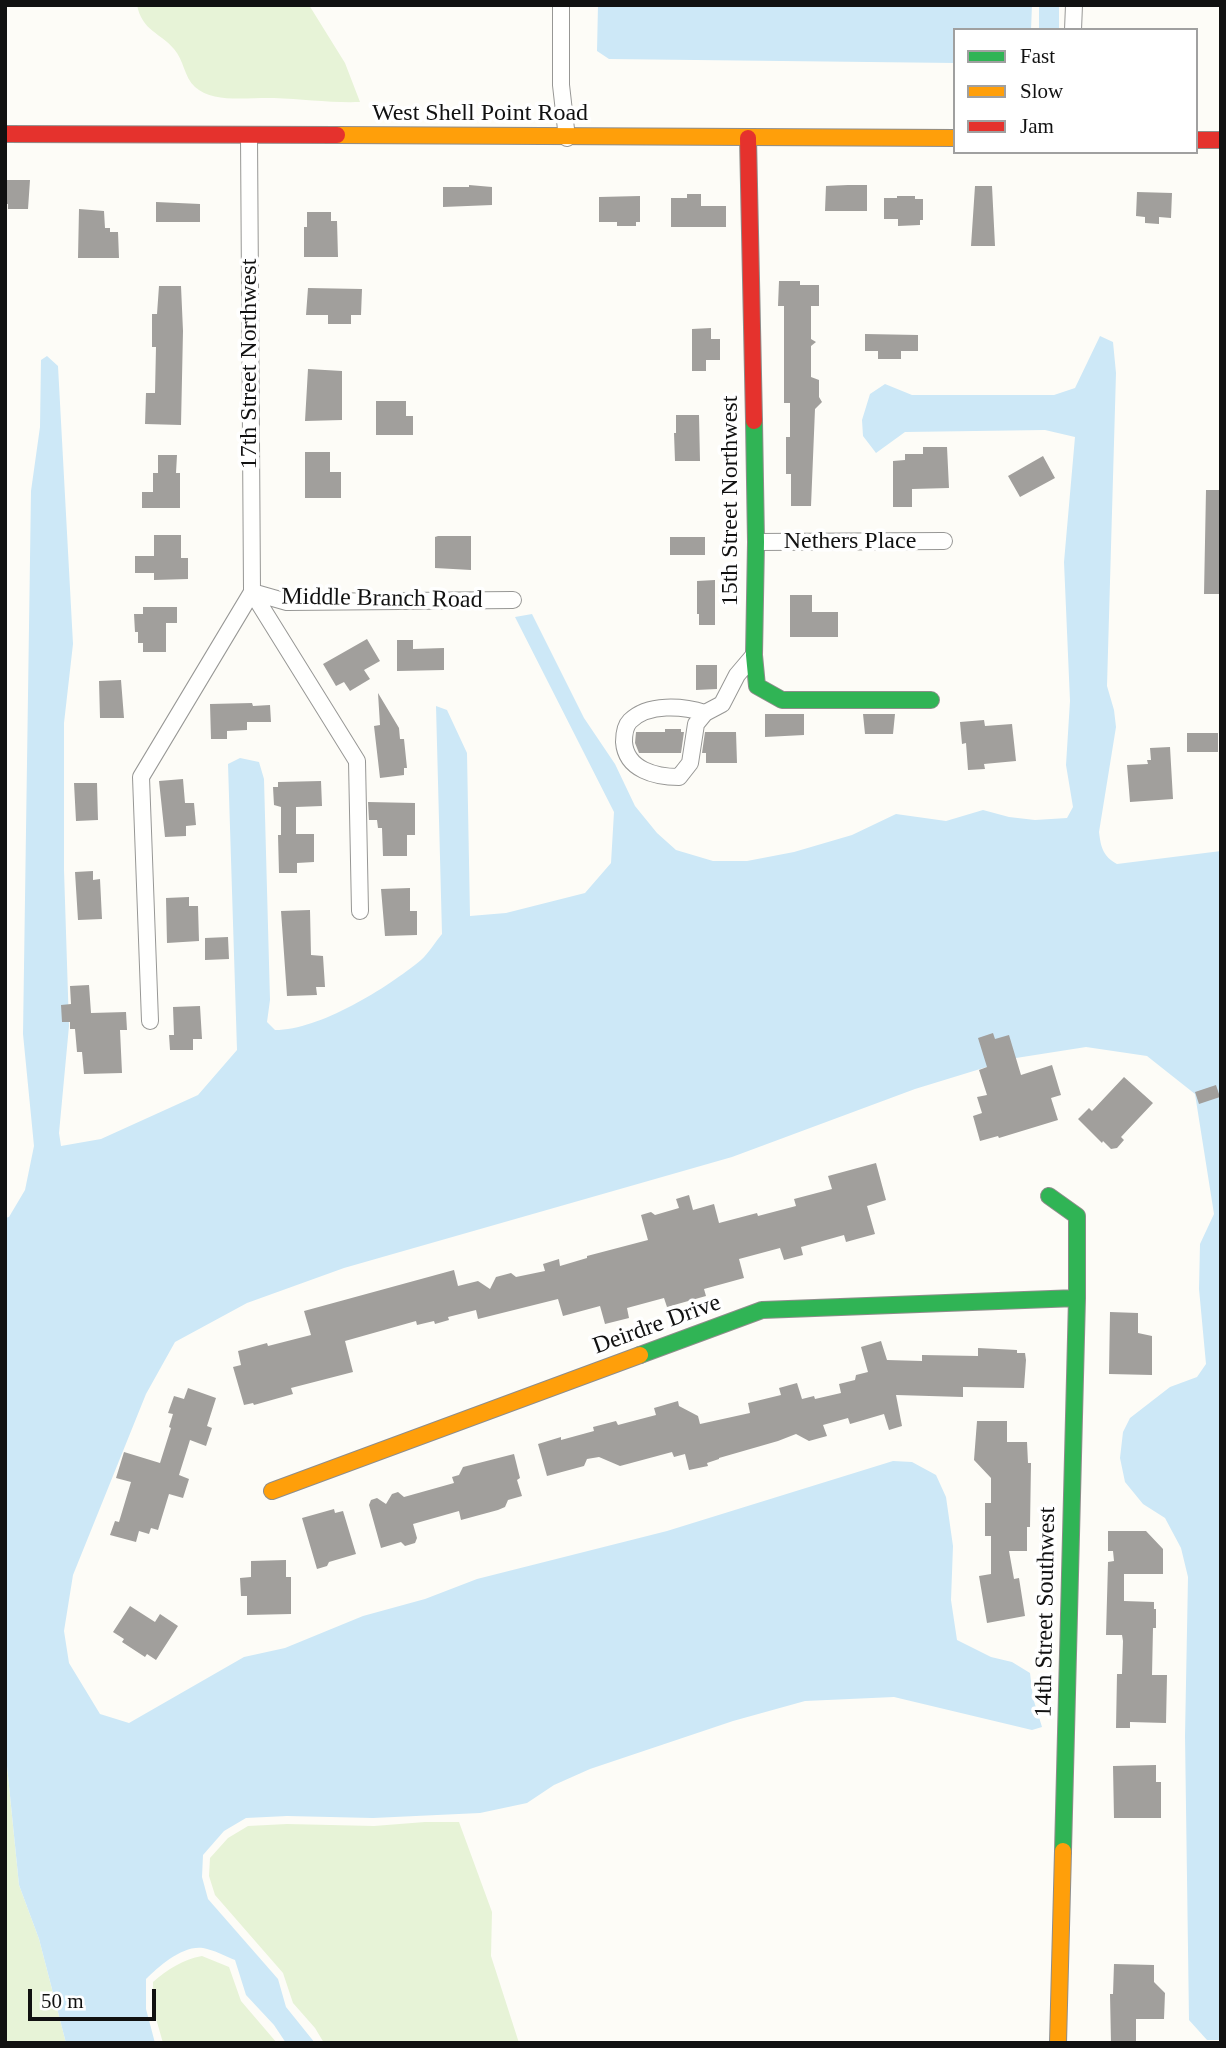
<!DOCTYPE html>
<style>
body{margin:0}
#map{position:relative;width:1226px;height:2048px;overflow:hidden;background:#fdfcf7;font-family:Georgia,serif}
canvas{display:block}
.frame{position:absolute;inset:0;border:7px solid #111;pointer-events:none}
.legend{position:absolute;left:953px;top:28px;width:245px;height:126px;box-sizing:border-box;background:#fff;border:2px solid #a0a0a0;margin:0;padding:9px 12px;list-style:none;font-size:21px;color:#111}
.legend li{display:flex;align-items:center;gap:14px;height:35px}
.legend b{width:35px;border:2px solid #a0a0a0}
.scale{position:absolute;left:28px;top:1989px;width:128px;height:32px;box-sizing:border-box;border:4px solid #111;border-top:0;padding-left:9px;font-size:21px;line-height:24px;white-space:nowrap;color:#111;-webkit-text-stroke:5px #fff;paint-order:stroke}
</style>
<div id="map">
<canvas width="1226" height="2048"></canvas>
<div class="frame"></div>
<ul class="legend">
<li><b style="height:9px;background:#30b455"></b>Fast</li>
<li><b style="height:9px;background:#ff9f0a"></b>Slow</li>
<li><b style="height:9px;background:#e5322d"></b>Jam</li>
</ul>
<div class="scale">50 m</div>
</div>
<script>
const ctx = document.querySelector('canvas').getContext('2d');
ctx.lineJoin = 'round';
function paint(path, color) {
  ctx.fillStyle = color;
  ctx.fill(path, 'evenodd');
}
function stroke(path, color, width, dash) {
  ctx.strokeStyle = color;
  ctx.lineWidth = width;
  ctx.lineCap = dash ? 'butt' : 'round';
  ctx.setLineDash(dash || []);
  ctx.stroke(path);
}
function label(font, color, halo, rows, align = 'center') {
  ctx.font = font + ' Georgia,serif';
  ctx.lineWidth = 7;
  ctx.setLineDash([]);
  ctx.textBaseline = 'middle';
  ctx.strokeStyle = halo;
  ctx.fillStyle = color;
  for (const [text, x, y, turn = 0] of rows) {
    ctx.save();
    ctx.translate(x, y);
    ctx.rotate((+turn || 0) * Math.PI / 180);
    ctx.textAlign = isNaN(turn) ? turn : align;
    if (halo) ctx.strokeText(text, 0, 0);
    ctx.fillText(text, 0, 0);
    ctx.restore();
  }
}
const green = new Path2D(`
 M137,5H309L345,63L360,102C331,103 303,99 274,98C250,97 214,104 195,87C184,77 184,60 174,49C161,33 142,31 137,5Z
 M5,1746L19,1885L39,1939L66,2043H5Z
 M425,1822H459L492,1912L491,1956L519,2043H324L315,2028L293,2003L283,1973L215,1895L209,1876L210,1858L228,1838L248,1826L287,1824L374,1826Z
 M202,1956L229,1967L241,2001L277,2043H163L153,2008V1982C167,1970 183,1959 202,1956Z`);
const water = new Path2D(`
 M598,5H1032L1031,30H955V63L609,59L597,51Z
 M1039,5H1059V30H1039Z
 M1100,336L1113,342L1116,373L1107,686L1114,710L1116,727L1099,832C1101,848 1103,856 1117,864L1221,851V2040H1207L1189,2020L1185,1736L1188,1577L1181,1548L1165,1518L1143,1504L1125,1482L1120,1458L1123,1432L1130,1418L1170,1387L1197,1377L1206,1364L1199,1289L1200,1244L1214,1214L1195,1094L1147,1056L1086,1047L1016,1058L915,1089L732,1157L344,1268L247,1303L175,1342L146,1394L73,1575L64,1631L69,1663L100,1714L129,1723L244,1657L285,1648L363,1616L425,1599L477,1579L667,1531L893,1461L912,1462L936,1475L946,1497L953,1546L951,1600L957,1640L991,1657L1012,1662L1030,1673L1033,1698L1042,1727L1032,1730L894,1697L805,1701L733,1721L590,1769L554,1785L527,1803L480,1813L373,1818L287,1816L246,1818L224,1831L203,1855L202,1877L208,1899L278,1979L286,2007L315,2043H286L274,2025L246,1995L235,1960C225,1956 214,1950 203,1948C183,1945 159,1966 146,1979V2009L155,2043H66L39,1939L19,1885L5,1746V1218L9,1217L25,1190L34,1146L23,1034L31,491L40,427L41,360L47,356L58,366L73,644L64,723V870L69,1026L59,1133L61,1146L101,1139L198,1095L237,1050L228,764L240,758L259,762L264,779L270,1000L267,1022L275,1030C320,1030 387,988 421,960C429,953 435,942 442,934L436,706L447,710L467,753L470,916L506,913L585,893L611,863L614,812L515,617L532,614L584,718L615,764L635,806L657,833L676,850L713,861H747L794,852L852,835L896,814L946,821L983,810L1009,817L1035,820L1067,818L1073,807L1066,765L1070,701L1064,562L1075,437L1045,430L905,432L876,453L863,436L862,420L870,394L885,384L912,395H1054L1075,388Z`);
const building = new Path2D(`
 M5,180H30L28,209H8V204H5Z
 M469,185L492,187V205L443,207V187H469Z
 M848,185H867V211H825L826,186Z
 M975,186H992L995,246H971Z
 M1137,192L1172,193L1171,218L1159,217V224L1145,223V217L1136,216Z
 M687,194H701V206H726V227H671V198H687Z
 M640,196V222H636V226H617V222H599V197Z
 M897,196H915V199H923V220H920V225L898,226V219H884V198H897Z
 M156,202L200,204V222H156Z
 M79,209L104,211L105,228H110V232H118L119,258H78Z
 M307,212H331V221H337L338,257H304V227H307Z
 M779,281H800V285H819V306H811V339L816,342L811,346V377L819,380V397L822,402L815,409L811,506H791V474H786V437H790V403H784V306H778Z
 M159,286H181L183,331L181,425L145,424L146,393H155L156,347H152V314H157Z
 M308,288L362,289L361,315H351V324H328V315H306Z
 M711,328V339H720V360H706V371H692V329Z
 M865,334L918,335V351H901V359H878V351H865Z
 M308,369L342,371V420L305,421Z
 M376,401H406V416H413V435H376Z
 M676,415H699L700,461H675L674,433H676Z
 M923,447H947L949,488L912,489V507H893V461L905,460V454H923Z
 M305,452H330V472H341V498H305Z
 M158,455H177L176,473H180V508H142V492H153V473H158Z
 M1043,456L1055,478L1020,497L1008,476Z
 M1206,490H1221V594H1204Z
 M154,535H181V558H188V579L154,580V573H135V556H154Z
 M438,536H471V570L435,568V537Z
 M670,537H705V555H670Z
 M715,580V625H699V614H697V581Z
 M790,595H812V612H838V637H790Z
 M143,607H177V623H166V652H143V643H138V632H135L134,614H143Z
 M367,639L380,661L364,670L370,679L350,691L344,682L336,686L323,664Z
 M397,640H413V649L444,648V670L397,671Z
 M696,665H717V689L696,690Z
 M121,680L124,718H100L99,681Z
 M378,693L399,728L400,739H404L407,768H404V775L380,778L374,726L380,725Z
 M252,703L253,706L270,705L271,722H247V730L227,731V739H211L210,704Z
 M765,714H804V735L765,737Z
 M863,714H895L893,734H865Z
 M984,720L985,726L1012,724L1016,761L984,764L985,769L968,770L966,743L962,744L960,722Z
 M665,729H681V732H684L681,753H639L635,743L636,732H665Z
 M705,732H736L737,763H706V753H702Z
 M1187,733H1218V752H1187Z
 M1170,747L1173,799L1130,802L1127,765L1148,764L1147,760H1151L1150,748Z
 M183,779L185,803H194L196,825L186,826V836L165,837L159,781Z
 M321,781L322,806L296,807V834H314V862L297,863V873H279L278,835H281V807L274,805L273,787H278V782Z
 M74,783H97L98,820L76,821Z
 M368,802L415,803V835H407V856H383L382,828H378L377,820H369Z
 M93,871V880L100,879L102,919L78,920L75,872Z
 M410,888V911H417V935L385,936L381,889Z
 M189,897V906H198L199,941L167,943L166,898Z
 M310,910L311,955L323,956L325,987H316L317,995L287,996L281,911Z
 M228,937L229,959L205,960V938Z
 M89,985L91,1013L126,1012L127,1030H120L122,1073L84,1074L82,1052H77L75,1029H70V1022H62L61,1005L71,1004L70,986Z
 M200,1006L202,1039H193V1050H170L169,1035H174L173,1007Z
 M993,1033L995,1039L1009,1035L1021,1075L1052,1065L1061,1095L1051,1098L1058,1120L999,1138L998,1136L980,1141L973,1116L982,1113L977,1097L987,1095L979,1070L987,1067L978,1038Z
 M1124,1077L1153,1103L1121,1137L1124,1140L1117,1148L1111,1149L1103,1141L1102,1143L1078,1119L1089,1108L1092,1111Z
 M1216,1085L1220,1097L1199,1104L1195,1092Z
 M876,1163L886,1200L867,1206L875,1234L846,1242L844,1235L801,1247L803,1255L784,1260L780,1248L739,1259L744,1278L704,1289L706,1296L667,1307L664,1298L627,1308L629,1318L605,1324L600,1306L563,1316L558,1299L478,1319L476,1310L448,1317L449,1320L435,1324L434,1321L417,1325L416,1321L345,1341L353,1372L291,1388L293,1394L254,1405L253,1403L244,1405L233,1367L241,1365L238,1351L267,1343L268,1346L311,1335L304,1311L454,1270L458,1286L478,1281L490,1289L496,1277L511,1273L516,1277L545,1271L543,1264L559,1259L560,1266L587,1258V1256L648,1240L641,1215L651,1212L655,1215L679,1208L676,1199L689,1195L693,1210L714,1204L719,1223L757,1213L758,1216L796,1206L794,1199L832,1189L828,1176Z
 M1110,1312L1138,1313V1333L1152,1336V1375L1109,1374Z
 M881,1341L887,1360L922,1361V1355L978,1356V1348L1017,1350V1353H1025L1026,1360L1024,1388L963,1387V1397L896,1395L902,1426L889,1430L884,1414L850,1424L848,1418L823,1425L827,1436L809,1441L796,1434L778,1441L719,1458V1459L707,1463L708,1466L689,1470L685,1454L674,1457L672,1452L620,1466L599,1457L587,1459L584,1466L547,1476L538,1444L561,1437V1440L594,1431L593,1427L616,1421L618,1425L656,1415L654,1408L678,1401L679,1406L698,1416L700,1424L750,1413L748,1403L781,1395L779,1388L797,1383L802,1399L814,1396L815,1399L841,1393L839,1384L855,1380L856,1375L868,1372L861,1347Z
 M188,1388L216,1398L207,1426L212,1428L206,1446L190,1440L179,1475L189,1479L183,1498L169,1494L158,1530L151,1528L149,1534L139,1531L136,1542L110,1535L115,1521L119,1522L131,1482L116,1478L124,1452L160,1463L171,1428L169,1427L173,1414L168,1413L174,1396L184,1399Z
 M977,1421H1007V1442H1027L1028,1463H1031L1030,1527H1027V1551H1009L1014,1579L1019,1578L1025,1616L987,1623L979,1576L991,1574V1536H985V1503H991V1478L974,1460Z
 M514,1454L520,1478L517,1480L522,1496L508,1500L505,1507L498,1510L461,1520L459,1511L413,1524L417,1538L415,1543L405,1546L401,1542L381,1548L369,1505L371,1500L377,1498L386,1504L392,1494L398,1492L404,1497L454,1483L452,1477L459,1475L463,1467Z
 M334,1509L335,1513L343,1511L356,1554L329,1562L327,1566L317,1569L302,1518Z
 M1108,1531H1146L1163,1549V1574H1124V1601L1154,1602V1609H1156V1628H1153L1152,1675H1167L1166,1723L1130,1722V1728H1116L1117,1674H1122L1123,1641L1122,1635H1106L1108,1562L1114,1561L1113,1551H1108Z
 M286,1560V1577H291V1614L247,1615V1596H241L240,1578L251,1577V1561Z
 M130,1606L155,1622L160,1614L178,1626L156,1660L147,1654L145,1657L122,1642L124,1639L113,1632Z
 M1156,1765V1782H1161V1818H1114L1113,1766Z
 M1114,1964L1154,1965V1982L1165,1993L1164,2019H1136V2043H1111L1110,1994H1113Z`);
const street = new Path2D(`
 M561,5V85L567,138
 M1073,30L1074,5
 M249,136L252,592
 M756,542L944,541
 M252,592L357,761L360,911
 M252,592L287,602L513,600
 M705,713C683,706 648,703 630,721C625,726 624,735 624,742C626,770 656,777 679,777L690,763L696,724L705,713L722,704L737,675L754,655
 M150,1021L141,777L252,592`);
const fast = new Path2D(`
 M754,421L756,542L754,655L757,686L782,700H931
 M1049,1196L1077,1216V1298L1063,1851
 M640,1355L762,1310L1077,1298`);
const slow = new Path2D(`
 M337,135L955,138
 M272,1491L640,1355
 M1058,2043L1063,1851`);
const jam = new Path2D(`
 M5,134L337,135
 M748,138L754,421
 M1196,140H1221`);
const streetNames = [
 ["West Shell Point Road",480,114],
 ["17th Street Northwest",250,364,-90],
 ["15th Street Northwest",731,501,-90],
 ["Nethers Place",850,542],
 ["Middle Branch Road",382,599,1],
 ["Deirdre Drive",657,1325,-20],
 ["14th Street Southwest",1046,1612,-89]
];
paint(green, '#e7f3d7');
paint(water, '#cde8f7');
paint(building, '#a19f9c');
stroke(street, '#979795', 18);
stroke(fast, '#8e8d8b', 18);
stroke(slow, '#8e8d8b', 18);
stroke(jam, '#8e8d8b', 18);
stroke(street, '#fffffe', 16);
stroke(fast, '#30b455', 16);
stroke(slow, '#ff9f0a', 16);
stroke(jam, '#e5322d', 16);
label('24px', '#111', '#fff', streetNames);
</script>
